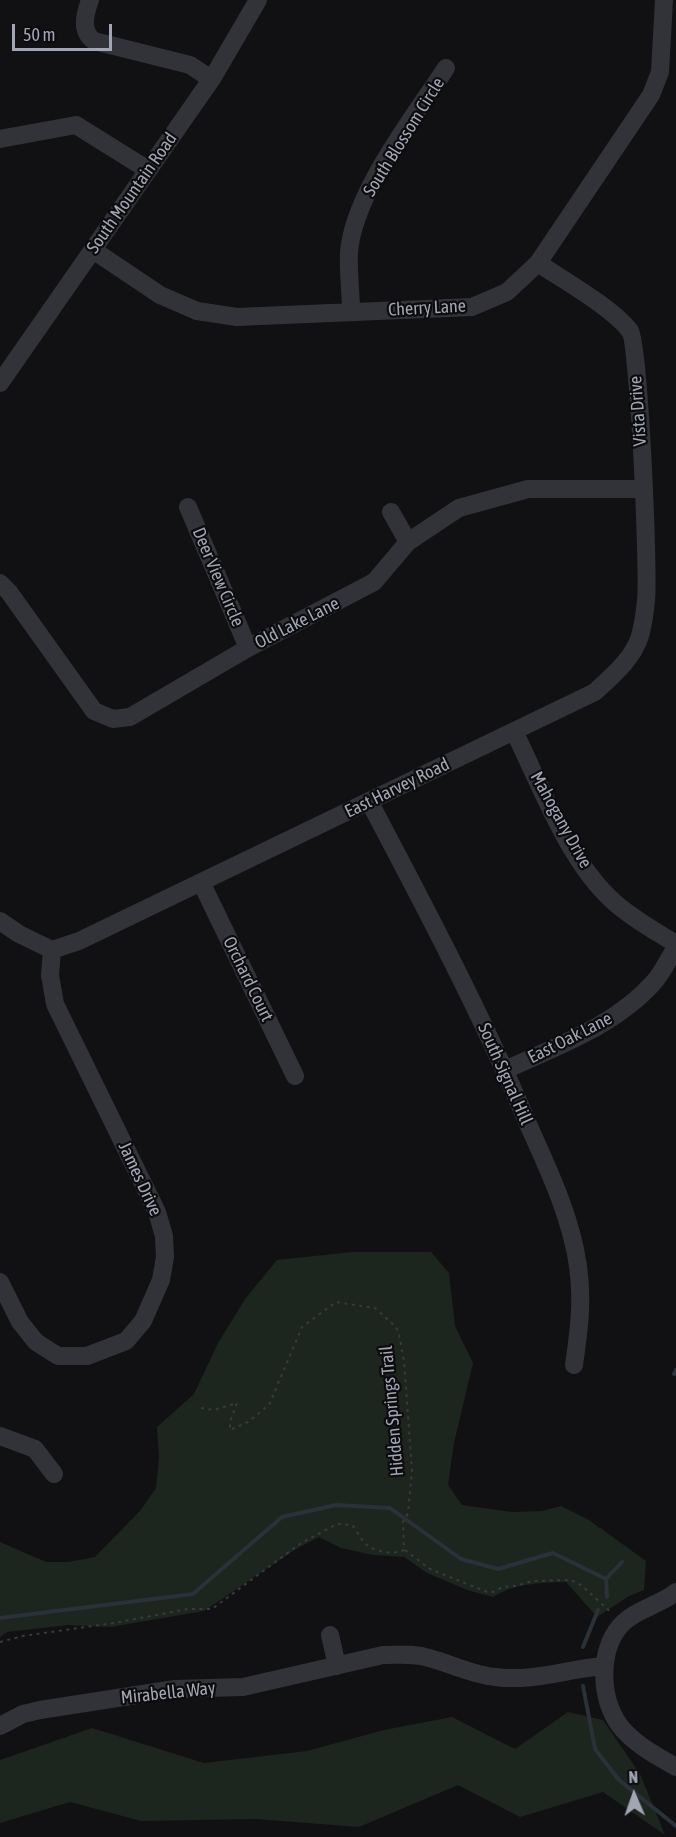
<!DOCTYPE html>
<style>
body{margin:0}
#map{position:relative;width:676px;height:1837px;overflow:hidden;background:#111113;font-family:"Asap Condensed",sans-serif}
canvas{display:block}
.north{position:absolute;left:604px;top:1765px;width:60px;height:60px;-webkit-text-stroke:4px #0c0c0e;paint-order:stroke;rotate:358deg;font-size:16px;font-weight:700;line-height:24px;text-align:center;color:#a2a6b4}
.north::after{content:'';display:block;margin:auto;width:21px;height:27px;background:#a2a6b4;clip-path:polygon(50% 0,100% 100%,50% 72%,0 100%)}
.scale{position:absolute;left:12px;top:24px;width:100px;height:27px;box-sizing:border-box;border:3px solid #a2a6b4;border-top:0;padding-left:8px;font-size:18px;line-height:21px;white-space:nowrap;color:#a2a6b4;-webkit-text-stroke:4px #0c0c0e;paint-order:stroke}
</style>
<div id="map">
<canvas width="676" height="1837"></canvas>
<div class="north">N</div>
<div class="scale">50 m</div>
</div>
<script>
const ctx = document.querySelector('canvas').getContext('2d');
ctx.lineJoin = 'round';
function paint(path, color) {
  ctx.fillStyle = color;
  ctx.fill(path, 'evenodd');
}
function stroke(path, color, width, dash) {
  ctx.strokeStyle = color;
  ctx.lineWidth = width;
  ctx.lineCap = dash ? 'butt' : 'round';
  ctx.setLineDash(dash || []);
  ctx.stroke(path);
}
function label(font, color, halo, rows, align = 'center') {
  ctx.font = font + ' "Asap Condensed",sans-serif';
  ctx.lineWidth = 4.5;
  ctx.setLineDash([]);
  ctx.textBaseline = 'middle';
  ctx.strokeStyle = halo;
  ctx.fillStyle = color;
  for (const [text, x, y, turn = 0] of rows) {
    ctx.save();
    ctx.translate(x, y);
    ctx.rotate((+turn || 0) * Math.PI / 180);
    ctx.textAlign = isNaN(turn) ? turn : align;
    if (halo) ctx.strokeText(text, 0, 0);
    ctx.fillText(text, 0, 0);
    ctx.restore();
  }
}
const green = new Path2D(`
 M352,1252H431L449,1273L455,1326L473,1363L454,1443L448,1485L462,1505L512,1512L542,1511L561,1506L589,1520L646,1561L644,1590L629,1596L597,1617L566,1582C541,1583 514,1583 493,1597L467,1590L427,1573L404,1557L373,1555L341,1548L319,1537L296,1549L204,1611L110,1627L68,1625L7,1632L0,1637V1542L46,1562H68L95,1557L140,1511L156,1488L159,1458L157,1427L194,1394L218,1343L245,1299L277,1260Z
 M568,1712L603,1720L640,1774L665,1835L603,1792L520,1817L458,1785L359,1827L256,1819L141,1821L70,1802L0,1823V1760L92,1728L204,1763L307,1751L384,1730L452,1717L515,1749Z`);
const stream = new Path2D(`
 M674,1374L676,1370
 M606,1579L622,1562
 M0,1618L193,1594L282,1517L336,1505L390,1508L461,1559L498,1569L553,1553L606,1579L607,1597
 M583,1647L598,1610
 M583,1686L595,1749L619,1780L676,1826`);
const path = new Path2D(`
 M405,1550L430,1569L487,1592H493L503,1587L516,1586L532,1581L571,1580L581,1585L612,1613
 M0,1642L23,1636L114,1623L188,1609H212L301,1543L337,1524L352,1525C357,1531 361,1540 367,1545C377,1552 393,1555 404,1550L403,1522L408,1513L412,1471L404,1361L399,1334L396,1327L375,1308L336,1302L302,1327L269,1405L248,1422L230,1430V1422L237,1403L214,1410L201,1408`);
const minor = new Path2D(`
 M90,0C85,14 80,31 94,41L190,65L211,79
 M0,139L76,125L148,170
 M93,250L160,295L197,311L237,317L472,307L507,292L538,263L651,95L660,72L664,0
 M351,312C351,293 348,272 349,253C353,194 414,117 446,68
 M0,383L213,77L258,0
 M188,507L248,648
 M391,512L408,542
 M0,583L9,592L94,711L113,719L130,717L248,648L374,582L408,542L459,508L528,489H643
 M514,731C541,786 568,861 614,902C633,919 655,931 676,944
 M369,801C425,907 481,1013 528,1124C548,1169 571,1216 578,1266C583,1301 579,1330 574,1365
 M201,882L295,1076
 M0,921L19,934L52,950L79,941L595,692C612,676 633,659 640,636C643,625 645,611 646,600C649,572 639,343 630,331C613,308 563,280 538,263
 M505,1070C557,1046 615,1026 654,982C663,972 669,958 676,947
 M0,1282L20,1322L36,1342L58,1356H87L126,1341L143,1321L161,1280L165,1257L164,1236L157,1212L55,1004L50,975L52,950
 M0,1436L35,1449L54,1474
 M676,1592C660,1605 639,1608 624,1622C598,1647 599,1697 620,1726C634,1744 657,1756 676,1767
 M330,1635L337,1666
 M0,1726L23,1714L40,1710L175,1689L243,1687L383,1655C399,1655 414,1653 429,1658C452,1664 472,1675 495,1677C533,1682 567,1669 604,1666`);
const streetNames = [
 ["South Blossom Circle",404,137,-58],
 ["South Mountain Road",132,193,-55],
 ["Cherry Lane",427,308,-3],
 ["Vista Drive",638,411,-94],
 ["Deer View Circle",218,577,67],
 ["Old Lake Lane",297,623,-27],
 ["East Harvey Road",397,788,-26],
 ["Mahogany Drive",561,820,61],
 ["Orchard Court",248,979,64],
 ["East Oak Lane",570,1038,-27],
 ["South Signal Hill",505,1074,66],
 ["James Drive",140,1179,65],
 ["Hidden Springs Trail",392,1411,-95],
 ["Mirabella Way",168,1693,-6]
];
paint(green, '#1d251f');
stroke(stream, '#2a3138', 4);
stroke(path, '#383a3f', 2, [3, 4.5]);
stroke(minor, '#323338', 18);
label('18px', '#a2a6b4', '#0c0c0e', streetNames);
</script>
